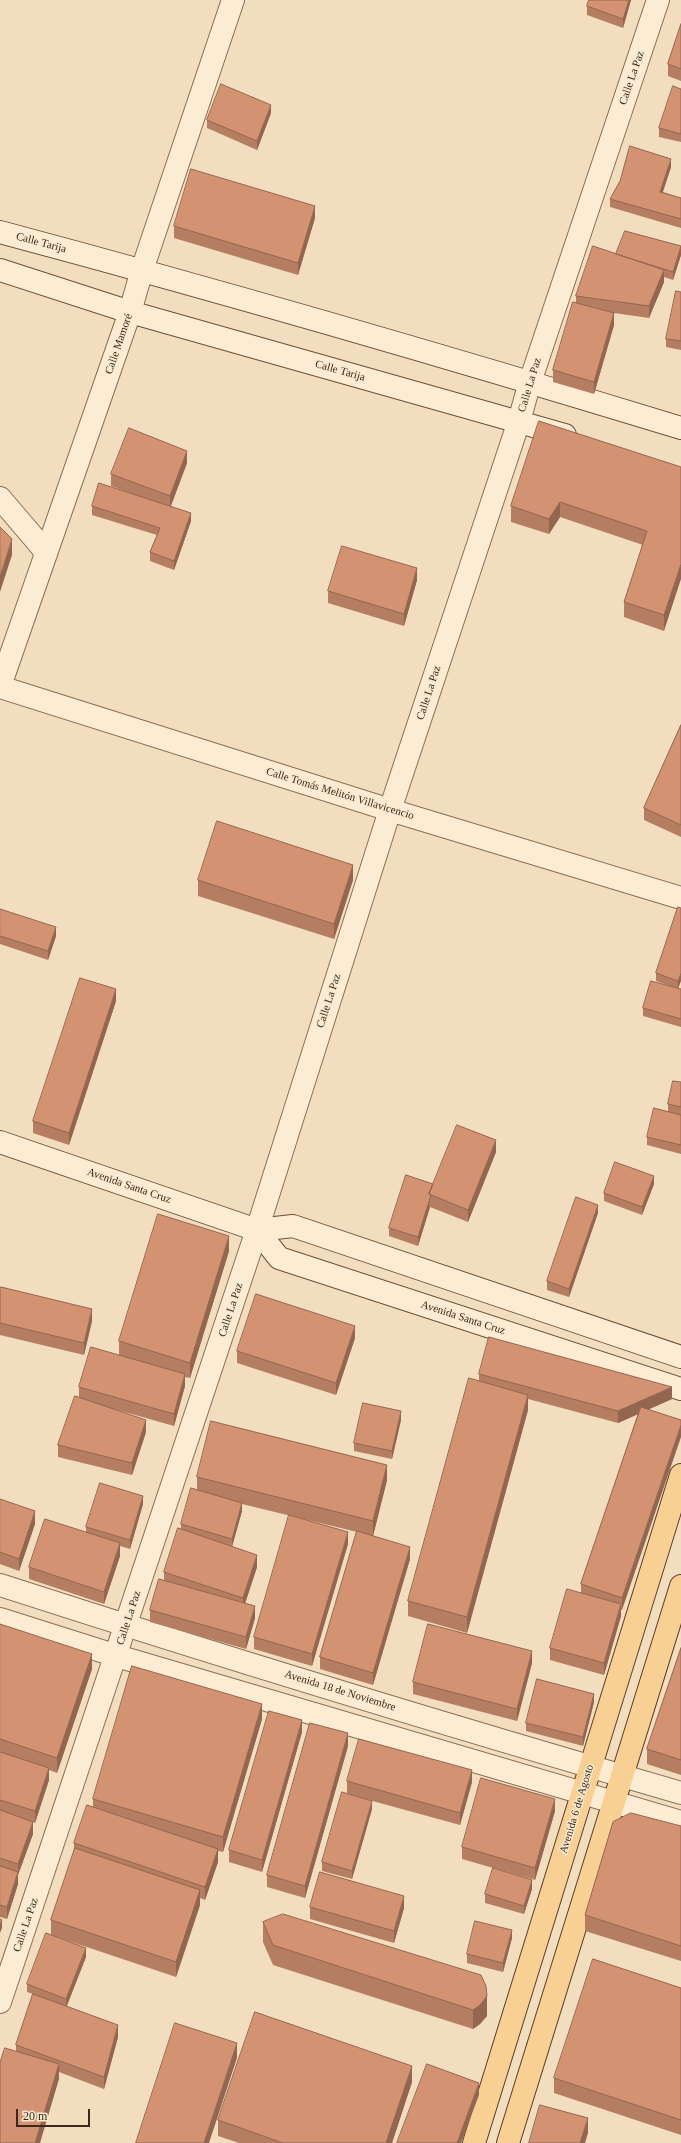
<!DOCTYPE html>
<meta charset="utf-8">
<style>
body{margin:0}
#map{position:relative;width:681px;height:2143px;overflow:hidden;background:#f2debf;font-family:"Times New Roman",serif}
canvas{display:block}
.scale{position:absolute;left:16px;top:2109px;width:74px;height:18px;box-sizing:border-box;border:2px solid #3a281c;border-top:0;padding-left:5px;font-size:12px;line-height:14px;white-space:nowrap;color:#3a281c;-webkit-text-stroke:3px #f8e9cf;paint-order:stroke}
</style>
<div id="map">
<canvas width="681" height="2143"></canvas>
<div class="scale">20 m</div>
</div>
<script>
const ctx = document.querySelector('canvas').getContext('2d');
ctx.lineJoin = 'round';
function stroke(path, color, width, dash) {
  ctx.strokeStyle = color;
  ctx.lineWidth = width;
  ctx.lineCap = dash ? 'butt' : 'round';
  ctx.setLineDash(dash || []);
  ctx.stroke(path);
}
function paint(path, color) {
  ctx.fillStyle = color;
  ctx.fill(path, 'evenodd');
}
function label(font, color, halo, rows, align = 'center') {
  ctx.font = font + ' "Times New Roman",serif';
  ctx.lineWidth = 3;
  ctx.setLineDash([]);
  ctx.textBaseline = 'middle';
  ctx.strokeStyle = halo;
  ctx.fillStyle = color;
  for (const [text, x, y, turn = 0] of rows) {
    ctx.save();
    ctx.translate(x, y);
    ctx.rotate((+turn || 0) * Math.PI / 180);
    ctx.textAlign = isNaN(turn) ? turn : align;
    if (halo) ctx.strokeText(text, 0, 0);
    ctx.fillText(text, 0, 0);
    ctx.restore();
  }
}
const street = new Path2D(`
 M0,498L46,552
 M0,686L130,312L142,270L233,0
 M0,687L390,810L681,898
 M0,1585C226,1658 453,1727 681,1793
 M0,1619L117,1656L681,1822
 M0,2002L257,1230L390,810L519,421L530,382L658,0`);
const secondary = new Path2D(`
 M0,232C228,293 455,359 681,428
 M0,270L130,312L565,435
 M0,1142L257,1230
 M681,1357L293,1226L257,1230L279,1258L681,1389`);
const primary = new Path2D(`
 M474,2143L681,1475
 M508,2143L681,1586`);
const wall = new Path2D(`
 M631,0L623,28L587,15V6Z
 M681,24V81L668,76V64Z
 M681,89V142L659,137V128Z
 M271,113L257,150L207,128V120Z
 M671,167L663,192L681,198V228L610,207V199Z
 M315,218L298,275L174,238V226Z
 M681,246V255L673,280L664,277V282L649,318L614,313V325L594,394L553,382V370L576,303V296L616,254Z
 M681,292V350L666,347V339Z
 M187,463L171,506L191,521L174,570L150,561V552L157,535L92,515V506L130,493L111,486V474Z
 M681,467L664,631L624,617V602L643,545L560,517L549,534L511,522V506Z
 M417,580L404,626L328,603V591Z
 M681,725V837L644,820V808Z
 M198,880H353L334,939L198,896Z
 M678,907V989H681V1027L643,1016V1008L670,986L656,981V973Z
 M0,909L56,936L48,960L0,944Z
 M116,1001L69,1145L33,1133V1121Z
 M681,1082V1154L647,1145V1137L668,1111V1104Z
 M496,1152L468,1222L430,1207L418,1246L389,1236V1228L433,1184Z
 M654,1184L642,1215L604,1201V1193Z
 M598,1213L569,1297L547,1290V1281Z
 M229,1251L190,1378L185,1377V1386L174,1426L114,1409L146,1432L132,1475L58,1457V1445L79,1397V1387L119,1355V1341Z
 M0,1289L92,1321L84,1355L0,1335Z
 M355,1338L336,1395L237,1363V1351Z
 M479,1374L672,1399L649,1409L622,1610H621V1616L604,1675L550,1660V1648L581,1593V1584L638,1414L618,1423L528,1399V1410L467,1633L408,1616V1601L479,1381Z
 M401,1420L392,1459L354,1451V1443Z
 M197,1477L387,1480L373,1536L410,1559L373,1685L320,1669V1657L357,1532L242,1504V1511L232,1546L257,1567L245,1603L255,1618L246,1649L150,1622V1610L164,1580V1572L181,1530V1524L197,1490Z
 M0,1499L35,1524L19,1571L0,1564Z
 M143,1504L130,1549L120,1546V1556L104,1604L29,1579V1567L86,1532V1527Z
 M348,1544L312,1666L254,1649V1637Z
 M0,1624L92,1669L57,1773L49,1770V1780L35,1823L33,1822V1834L18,1875V1884L7,1919L0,1917Z
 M681,1648V1775L647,1764V1749Z
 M532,1663L517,1721L413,1694V1682Z
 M594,1702L583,1746L526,1731V1723Z
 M262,1719L223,1852L218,1851V1862L205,1900L200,1898V1905L176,1977L51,1935V1920L74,1853V1843L93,1807V1799Z
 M302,1732L262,1872L229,1862V1850Z
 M348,1746L305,1898L267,1887V1875Z
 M347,1781L472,1782L460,1825L347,1794Z
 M372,1809L352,1879L322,1871V1862Z
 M555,1811L535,1880L462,1859V1847Z
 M681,1826V1961L585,1931V1915Z
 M532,1889L524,1914L485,1903V1894Z
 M310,1907L404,1908L394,1943L310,1919Z
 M263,1922L486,1986L487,2016L480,2024L473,2029L273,1965L263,1942Z
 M512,1938L503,1972L467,1963V1954Z
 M86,1957L67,2006L118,2037L104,2089L59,2072V2079L16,2051V2045L33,1994L27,1992V1984Z
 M681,1988V2135L554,2093V2078Z
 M412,2082L392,2143H239L218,2136V2120Z`);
const shadedWall = new Path2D(`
 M629,0H631L623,28V19Z
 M271,105V113L257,150V141Z
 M671,159V167L660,200V192Z
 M315,206V218L298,275V263Z
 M681,247V255L673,280V272Z
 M664,270V282L649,318V306Z
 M614,313V325L594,394V382Z
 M187,451V463L170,508V496Z
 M560,502V517L549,534V519Z
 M191,513V521L174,570V561Z
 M12,539V555L0,592V577Z
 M681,564V579L664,631V615Z
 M417,568V580L404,626V614Z
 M353,865V880L334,939V924Z
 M56,927V936L48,960V951Z
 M681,973V981L678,989V981Z
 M116,989V1001L69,1145V1133Z
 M496,1140V1152L468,1222V1210Z
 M654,1176V1184L642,1215V1207Z
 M429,1202V1206L430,1207L418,1246V1237Z
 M598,1205V1213L569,1297V1289Z
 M229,1236V1251L190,1378V1363Z
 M92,1309V1321L84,1355V1343Z
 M355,1326V1338L336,1395V1383Z
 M185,1374V1386L174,1426V1414Z
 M672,1387V1399L618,1423V1411Z
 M528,1395V1410L467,1633V1617Z
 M401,1411V1420L392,1459V1451Z
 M146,1420V1432L132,1475V1463Z
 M681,1425V1437L622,1610V1598Z
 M387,1465V1480L373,1536V1521Z
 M143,1496V1504L130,1549V1540Z
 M242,1503V1511L232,1547V1539Z
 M35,1511V1524L19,1571V1559Z
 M348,1532V1544L312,1666V1654Z
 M120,1543V1556L104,1604V1592Z
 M410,1547V1559L373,1685V1673Z
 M257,1555V1567L243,1610V1598Z
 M621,1604V1616L604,1675V1663Z
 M255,1606V1618L246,1649V1637Z
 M532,1651V1663L517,1721V1709Z
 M92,1654V1669L57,1773V1758Z
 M594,1694V1702L583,1746V1737Z
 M262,1704V1719L223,1852V1837Z
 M302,1720V1732L262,1872V1860Z
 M348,1733V1746L305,1898V1886Z
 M49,1768V1780L35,1823V1811Z
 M472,1770V1782L460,1825V1813Z
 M555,1799V1811L535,1880V1868Z
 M372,1801V1809L352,1879V1871Z
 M33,1822V1834L18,1875V1884L7,1919V1907L18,1873V1864Z
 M218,1849V1862L205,1900V1887Z
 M532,1880V1889L524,1914V1906Z
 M200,1890V1905L176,1977V1962Z
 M404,1896V1908L394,1943V1931Z
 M2,1920V1928L0,1933V1925Z
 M512,1930V1938L503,1972V1963Z
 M86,1948V1957L66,2007V1999Z
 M487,1996V2016L480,2024L473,2029V2010Z
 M118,2025V2037L104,2089V2077Z
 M237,2043V2058L209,2143H204Z
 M59,2064V2079L40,2143H35Z
 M412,2066V2082L392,2143H386Z
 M479,2083V2095L461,2143H457Z
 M588,2118V2133L585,2143H580Z`);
const building = new Path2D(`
 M589,0H629L623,19L587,6Z
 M681,24V69L668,64Z
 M221,84L271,105L257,141L207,120Z
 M673,86L681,89V134L659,128Z
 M630,146L671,159L660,192L681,198V219L610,199L620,181Z
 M191,169L315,206L298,263L174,226Z
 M625,231L681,246L673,272L616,254Z
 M593,246L664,270L649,306L576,296Z
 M676,291L681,292V341L666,339Z
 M573,302L614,313L594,382L553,370Z
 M539,421L681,467V564L664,615L624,602L647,531L560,502L549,519L511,506Z
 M129,428L187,451L170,496L111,474Z
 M99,483L191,513L174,561L150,552L160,528L92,506Z
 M0,527L12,539L0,577Z
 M342,546L417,568L404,614L328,591Z
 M681,725V825L644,808Z
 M217,821L353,865L334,924L198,880Z
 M678,907L681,908V973L678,981L656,973Z
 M0,909L56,927L48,951L0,936Z
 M80,978L116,989L69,1133L33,1121Z
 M651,981L681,989V1019L643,1008Z
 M673,1081L681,1082V1107L668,1104Z
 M654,1108L681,1115V1145L647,1137Z
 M457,1125L496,1140L468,1210L429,1194Z
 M615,1162L654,1176L642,1207L604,1193Z
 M406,1175L433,1184L429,1194L431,1195L418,1237L389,1228Z
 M576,1197L598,1205L569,1289L547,1281Z
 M158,1214L229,1236L190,1363L119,1341Z
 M1,1287L92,1309L84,1343L0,1323V1289Z
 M256,1294L355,1326L336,1383L237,1351Z
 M489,1337L672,1387L618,1411L479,1374Z
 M91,1347L185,1374L174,1414L79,1387Z
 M469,1378L528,1395L467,1617L408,1601Z
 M75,1396L146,1420L132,1463L58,1445Z
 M363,1403L401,1411L392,1451L354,1443Z
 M641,1407L681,1420V1425L622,1598L581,1584Z
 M211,1421L387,1465L373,1521L197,1477Z
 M100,1483L143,1496L130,1540L86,1527Z
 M191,1488L242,1503L232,1539L181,1524Z
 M0,1499L35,1511L19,1559L0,1552Z
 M289,1515L348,1532L312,1654L254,1637Z
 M45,1519L120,1543L104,1592L29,1567Z
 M178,1528L257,1555L243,1598L164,1572Z
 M357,1531L410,1547L373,1673L320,1657Z
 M159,1579L255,1606L246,1637L150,1610Z
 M567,1589L621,1604L604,1663L550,1648Z
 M0,1624L92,1654L57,1758L0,1739Z
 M428,1624L532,1651L517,1709L413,1682Z
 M681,1648V1760L647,1749Z
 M132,1666L262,1704L223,1837L93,1799Z
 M537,1679L594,1694L583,1737L526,1723Z
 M269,1711L302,1720L262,1860L229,1850Z
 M310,1723L348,1733L305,1886L267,1875Z
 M359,1739L472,1770L460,1813L347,1781Z
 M0,1752L49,1768L35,1811L0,1800Z
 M481,1778L555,1799L535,1868L462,1847Z
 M342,1792L372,1801L352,1871L322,1862Z
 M87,1805L218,1849L205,1887L74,1843Z
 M0,1810L33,1822L18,1864L0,1858Z
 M631,1813L681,1826V1946L585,1915L613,1822Z
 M75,1848L200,1890L176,1962L51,1920Z
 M0,1866L18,1872L7,1907L0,1905Z
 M493,1868L532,1880L524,1906L485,1894Z
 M320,1872L404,1896L394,1931L310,1907Z
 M283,1914L481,1975L486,1986L487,1996L480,2005L473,2010L273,1945L263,1922Z
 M0,1919L2,1920L0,1925Z
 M475,1921L512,1930L503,1963L467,1954Z
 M46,1933L86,1948L66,1999L27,1984Z
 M593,1959L681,1988V2120L554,2078Z
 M33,1994L118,2025L104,2077L16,2045Z
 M255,2012L412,2066L386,2143H283L218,2120Z
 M175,2023L237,2043L204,2143H136Z
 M5,2048L59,2064L35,2143H0V2063Z
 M427,2064L479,2083L457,2143H397Z
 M540,2105L588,2118L580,2143H529Z`);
const streetNames = [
 ["Calle La Paz",632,78,-71],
 ["Calle Tarija",41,243,15],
 ["Calle Mamoré",119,344,-71],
 ["Calle Tarija",340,371,16],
 ["Calle La Paz",530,385,-73],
 ["Calle La Paz",429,693,-72],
 ["Calle Tomás Melitón Villavicencio",340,794,17],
 ["Calle La Paz",329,1001,-72],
 ["Avenida Santa Cruz",129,1186,19],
 ["Calle La Paz",231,1310,-72],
 ["Avenida Santa Cruz",463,1318,18],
 ["Calle La Paz",129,1618,-72],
 ["Avenida 18 de Noviembre",340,1691,17],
 ["Avenida 6 de Agosto",577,1809,-73],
 ["Calle La Paz",26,1925,-71]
];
stroke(street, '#8c6e56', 24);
stroke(secondary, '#6e4f39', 24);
stroke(primary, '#593c2b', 24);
stroke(street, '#fcecd3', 22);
stroke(secondary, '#fcecd3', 22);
stroke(primary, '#f9d093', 22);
paint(wall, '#b57e62');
paint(shadedWall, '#946650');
paint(building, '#d39272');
stroke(building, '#946650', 1);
label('11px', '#3a281c', '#f8e9cf', streetNames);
</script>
